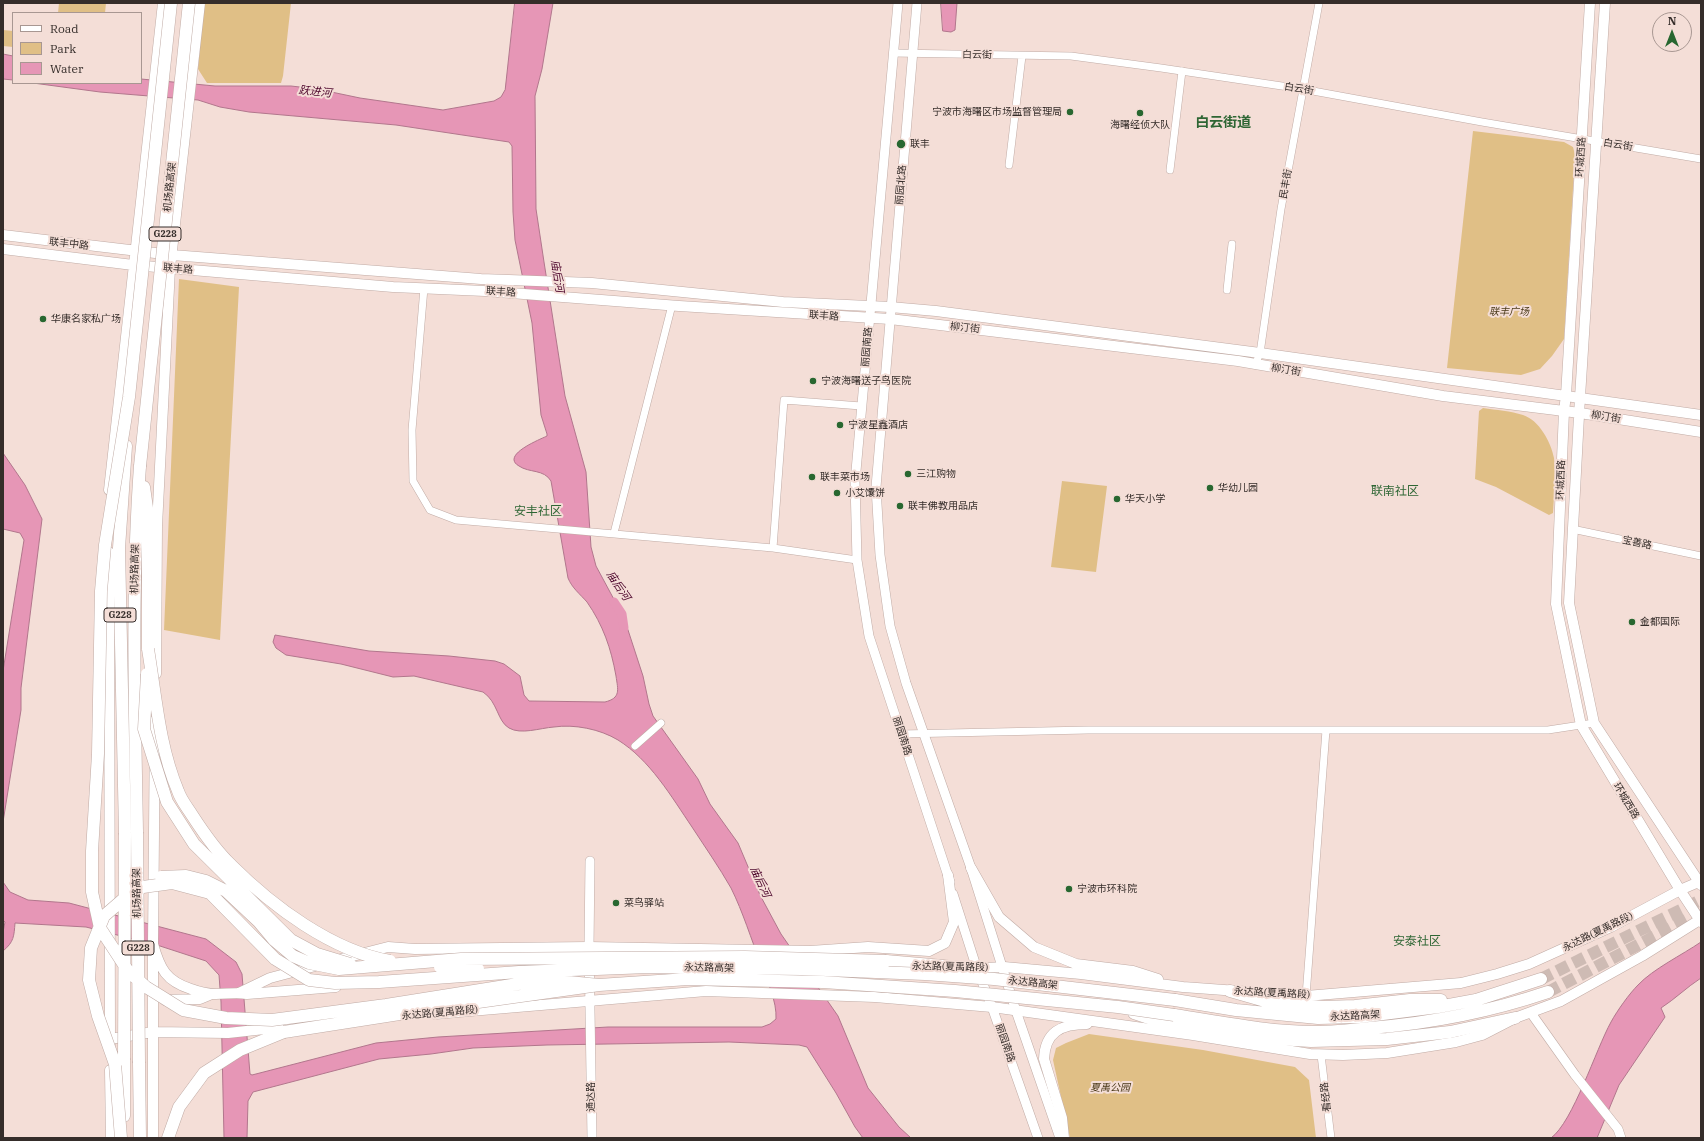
<!DOCTYPE html>
<meta charset="utf-8">
<style>
body{margin:0}
#map{position:relative;width:1704px;height:1141px;overflow:hidden;background:#f4ded7;font-family:"IBM Plex Serif",serif}
canvas{display:block}
.frame{position:absolute;inset:0;border:4px solid #352d2a;pointer-events:none}
.legend{position:absolute;left:12px;top:12px;width:130px;height:72px;box-sizing:border-box;background:#f4ded7;border:1px solid #a89792;margin:0;padding:5px 7px;list-style:none;font-size:12px;color:#352d2a}
.legend li{display:flex;align-items:center;gap:8px;height:20px}
.legend b{width:20px;border:1px solid #a89792}
.north{position:absolute;left:1652px;top:12px;width:40px;height:40px;box-sizing:border-box;background:#f4ded7;border:1px solid #a89792;border-radius:50%;rotate:0deg;font-size:11px;font-weight:700;line-height:16px;text-align:center;color:#352d2a}
.north::after{content:'';display:block;margin:auto;width:14px;height:18px;background:#286730;clip-path:polygon(50% 0,100% 100%,50% 72%,0 100%)}
</style>
<div id="map">
<canvas width="1704" height="1141"></canvas>
<div class="frame"></div>
<ul class="legend">
<li><b style="height:5px;background:#fff"></b>Road</li>
<li><b style="height:11px;background:#e0bf86"></b>Park</li>
<li><b style="height:11px;background:#e696b6"></b>Water</li>
</ul>
<div class="north">N</div>
</div>
<script>
const ctx = document.querySelector('canvas').getContext('2d');
ctx.lineJoin = 'round';
function paint(path, color) {
  ctx.fillStyle = color;
  ctx.fill(path, 'evenodd');
}
function stroke(path, color, width, dash) {
  ctx.strokeStyle = color;
  ctx.lineWidth = width;
  ctx.lineCap = dash ? 'butt' : 'round';
  ctx.setLineDash(dash || []);
  ctx.stroke(path);
}
function label(font, color, halo, rows, align = 'center') {
  ctx.font = font + ' "IBM Plex Serif","Noto Sans SC",serif';
  ctx.lineWidth = 4;
  ctx.setLineDash([]);
  ctx.textBaseline = 'middle';
  ctx.strokeStyle = halo;
  ctx.fillStyle = color;
  for (const [text, x, y, turn = 0] of rows) {
    ctx.save();
    ctx.translate(x, y);
    ctx.rotate((+turn || 0) * Math.PI / 180);
    ctx.textAlign = isNaN(turn) ? turn : align;
    if (halo) ctx.strokeText(text, 0, 0);
    ctx.fillText(text, 0, 0);
    ctx.restore();
  }
}
const green = new Path2D(`
 M59,3H106L105,13H58Z
 M204,3H291L283,76L281,83H207L198,69Z
 M3,30L13,31V47L3,46Z
 M1473,131L1564,142L1573,147L1575,155L1564,339L1552,356L1540,369L1521,375L1447,368Z
 M179,279L239,287L220,640L164,630Z
 M1483,408C1496,410 1511,411 1523,415C1539,420 1551,442 1554,458C1556,476 1554,495 1553,513L1549,515L1496,487L1475,479L1479,411Z
 M1062,481L1107,486L1096,572L1051,567Z
 M1089,1034L1203,1050L1295,1067L1309,1080L1316,1138H1070L1053,1060L1056,1048L1066,1043Z`);
const water = new Path2D(`
 M515,3H553L542,69L535,96L536,209L544,262L565,396L586,472L591,547L596,566L617,605L628,630L643,676L649,704L653,716L698,779L710,804L738,843L760,895L781,934L838,1016L868,1088L899,1127L911,1138H863L855,1127L836,1093L807,1047L799,1045L729,1042L547,1045L473,1048L431,1054L379,1059L253,1092L248,1101L247,1138H224L221,1002L219,975L206,961L160,946L86,927L15,923C14,936 14,942 3,951V932L5,922L3,920V882L10,892L28,900L69,903L206,939L236,962L242,974L250,1074L252,1075L376,1043L438,1037L608,1027H762L770,1024L776,1019C777,1001 767,981 761,964C751,939 743,912 731,888C719,867 705,847 692,827C671,796 650,760 618,740C600,729 574,724 554,727C540,728 521,735 509,728C497,721 498,702 483,692L414,676L393,677L341,664L286,655L276,648L273,642L275,635L369,651L449,656L495,661L504,664L520,676L524,695L529,701L605,702C621,698 618,690 616,676C611,648 603,625 587,602C580,594 572,588 568,578L551,481C544,469 529,473 519,466C500,455 541,439 547,436V434L541,415L532,323L515,240L513,212L512,146L509,142L396,125L249,112L220,107L198,100L100,92L33,83H141V79L215,86H291L317,89L360,98L443,110L494,101L501,97L505,90Z
 M941,3H957L955,30L951,32L943,31Z
 M3,54L13,56V80L3,79Z
 M3,453L25,485L42,519L21,688V710L3,822V671L24,540L20,533L3,529Z
 M1701,942V978C1687,987 1675,999 1661,1008L1665,1017L1619,1085L1597,1138H1551C1573,1122 1596,1049 1611,1022C1617,1011 1629,994 1638,985C1653,969 1682,955 1701,942Z`);
const canal = new Path2D(`
 M614,602L622,614L624,628`);
const highwayTunnel = new Path2D(`
 M1541,979L1701,900
 M1548,992L1701,912`);
const street = new Path2D(`
 M893,53L1071,56L1161,68L1302,89L1482,122L1701,159
 M1009,165L1022,56
 M1170,170L1182,71
 M424,288L412,430L413,481L430,510L456,520L773,548L857,560
 M1227,290L1232,244
 M1255,365L1260,353L1281,209L1319,3
 M1572,529L1701,556
 M614,533L672,305
 M773,548L784,400L861,406
 M901,734L1088,730H1548L1594,723
 M635,746L661,723
 M1306,996L1326,730
 M1321,1055L1331,1138`);
const secondary = new Path2D(`
 M898,3L855,482L857,560L869,636L950,882
 M917,3L876,487L880,555L890,626L906,683L971,868L1016,1011L1060,1138
 M590,861L589,947L592,1138
 M953,894L977,969L992,1007L1038,1138
 M1531,1013L1575,1075L1618,1129L1621,1138`);
const primary = new Path2D(`
 M1590,3L1566,395L1564,411L1556,604L1581,725L1680,890L1701,922
 M1605,3L1580,397L1569,603L1594,723L1701,885
 M3,235L172,255L481,279L592,283L783,302L890,307L936,311L1260,353L1701,415
 M3,249L133,265L393,287L485,291L679,306L890,319L1238,361L1443,396L1580,413L1701,432
 M109,490L163,3
 M109,552L110,1044
 M156,674L157,526L170,268L200,3
 M971,868L999,917L1034,947L1076,964L1133,971L1158,979
 M153,944C160,969 166,981 191,989C199,992 208,994 216,994C227,994 237,992 247,994L336,987
 M337,960L388,947L415,949L589,947L810,951L868,947L929,951L945,943L954,922L948,875
 M971,969L1004,967L1081,974L1183,987L1306,996L1461,983L1497,974L1529,964L1611,927L1680,890L1701,881
 M239,993L270,978L319,965
 M165,1000L200,999L212,994
 M435,1014L706,991L875,997L992,1007L1193,1035L1310,1054L1343,1055L1387,1053L1456,1042L1482,1035L1515,1018L1561,1001L1642,956L1701,919
 M110,1039L153,1032L228,1033L292,1026
 M110,1070L111,1138
 M153,1138V944L155,720
 M1064,1138L1062,1118L1044,1059C1045,1032 1061,1024 1087,1024`);
const highway = new Path2D(`
 M144,487L148,515V649
 M137,832C135,710 131,588 140,466
 M125,833L119,548L126,446
 M886,961L977,969
 M1230,991L1272,1003L1324,1007L1355,1006L1410,1000H1441
 M1175,1000L1236,1010L1318,1018L1359,1017L1438,1007L1476,1000L1541,979
 M1134,1013L1173,1026L1261,1038L1311,1041L1387,1039L1450,1032L1515,1018
 M1174,1015C1220,1022 1268,1032 1315,1032C1333,1032 1352,1030 1370,1028C1432,1023 1489,1012 1548,992
 M139,1063L140,1138
 M124,1116V1060
 M168,1138L179,1107L204,1073L240,1050L284,1032`);
const highwayBridge = new Path2D(`
 M171,3L129,397L105,545L101,591L98,754L92,851V892L100,928L128,971L146,987L183,1010L226,1018L272,1020L386,1005L518,984L558,981L599,985
 M140,466L189,3
 M148,649C156,697 159,746 178,791C181,800 187,807 192,815C203,832 216,851 231,865C272,906 332,951 390,961
 M147,674L144,729L167,802L194,844L291,940L317,954L350,964
 M137,832L139,1063
 M161,877L186,876L206,881L226,891L259,922L274,940L293,956L309,963L339,969L461,959L745,957L886,961
 M440,967L478,969
 M284,1032L457,1005L599,985L688,979L823,982L955,991L1118,1007L1174,1015
 M124,1060L125,833
 M121,1138L115,1064L98,1016L89,980L91,948L104,916L127,896L143,887L172,883L210,893L275,959L309,980L335,983L379,982L519,972L648,967L802,969L925,974L994,979L1175,1000`);
const markers = [
 [1070,112,4,"#286730"],
 [1140,113,4,"#286730"],
 [901,144,5,"#286730"],
 [43,319,4,"#286730"],
 [813,381,4,"#286730"],
 [840,425,4,"#286730"],
 [908,474,4,"#286730"],
 [812,477,4,"#286730"],
 [1210,488,4,"#286730"],
 [837,493,4,"#286730"],
 [1117,499,4,"#286730"],
 [900,506,4,"#286730"],
 [1632,622,4,"#286730"],
 [1069,889,4,"#286730"],
 [616,903,4,"#286730"]
];
const shields = [
 [165,234,32],
 [120,615,32],
 [138,948,32]
];
const shieldNames = [
 ["G228",165,234],
 ["G228",120,615],
 ["G228",138,948]
];
const streetNames = [
 ["白云街",977,55,1],
 ["白云街",1299,89,9],
 ["白云街",1618,145,9],
 ["环城西路",1581,157,-86],
 ["民丰街",1286,184,-80],
 ["丽园北路",901,185,-85],
 ["机场路高架",170,187,-84],
 ["联丰中路",69,244,7],
 ["联丰路",178,269,5],
 ["联丰路",501,292,4],
 ["联丰路",824,316,4],
 ["柳汀街",965,328,6],
 ["丽园南路",867,347,-85],
 ["柳汀街",1286,370,9],
 ["柳汀街",1606,417,9],
 ["环城西路",1561,480,-88],
 ["宝善路",1637,543,12],
 ["机场路高架",135,569,-89],
 ["丽园南路",902,736,72],
 ["环城西路",1626,801,59],
 ["机场路高架",137,893,-91],
 ["永达路(夏禹路段)",1598,932,-26],
 ["永达路(夏禹路段)",950,967,1],
 ["永达路高架",709,968,1],
 ["永达路高架",1033,983,6],
 ["永达路(夏禹路段)",1272,993,3],
 ["永达路(夏禹路段)",440,1013,-5],
 ["永达路高架",1355,1016,-3],
 ["丽园南路",1005,1043,71],
 ["通达路",591,1097,-90],
 ["看经路",1326,1097,-96]
];
const poiNames = [
 ["宁波市海曙区市场监督管理局",1062,112,"right"],
 ["海曙经侦大队",1140,125,"center"],
 ["联丰",910,144],
 ["华康名家私广场",51,319],
 ["宁波海曙送子鸟医院",821,381],
 ["宁波星鑫酒店",848,425],
 ["三江购物",916,474],
 ["联丰菜市场",820,477],
 ["华幼儿园",1218,488],
 ["小艾馕饼",845,493],
 ["华天小学",1125,499],
 ["联丰佛教用品店",908,506],
 ["金都国际",1640,622],
 ["宁波市环科院",1077,889],
 ["菜鸟驿站",624,903]
];
const parkNames = [
 ["联丰广场",1509,312],
 ["夏禹公园",1110,1088]
];
const waterNames = [
 ["跃进河",315,92,6],
 ["庙后河",557,276,81],
 ["庙后河",618,586,56],
 ["庙后河",760,882,65]
];
const quarterNames = [
 ["联南社区",1395,492],
 ["安丰社区",538,512],
 ["安泰社区",1417,942]
];
const districtNames = [
 ["白云街道",1223,123]
];
paint(green, '#e0bf86');
paint(water, '#e696b6');
stroke(water, '#b1768c', 1);
stroke(canal, '#e696b6', 9);
stroke(highwayTunnel, '#cebbb4', 12, [12, 6]);
stroke(street, '#c0aba5', 8);
stroke(secondary, '#c0aba5', 10);
stroke(primary, '#c0aba5', 11);
stroke(highway, '#c0aba5', 13);
stroke(street, '#fff', 7);
stroke(secondary, '#fff', 9);
stroke(primary, '#fff', 10);
stroke(highway, '#fff', 12);
stroke(highwayBridge, '#c0aba5', 13, []);
stroke(highwayBridge, '#fff', 12);
for (const [x, y, r, color] of markers) {
  const dot = new Path2D();
  dot.arc(x, y, r, 0, 2 * Math.PI);
  ctx.fillStyle = color;
  ctx.fill(dot);
  stroke(dot, '#f4ded7', 1.5);
}
for (const [x, y, w] of shields) {
  const box = new Path2D();
  box.roundRect(x - w / 2, y - 7, w, 14, 3);
  ctx.fillStyle = '#f4ded7';
  ctx.fill(box);
  stroke(box, '#352d2a', 1);
}
label('bold 9px', '#352d2a', null, shieldNames);
label('10px', '#352d2a', '#f4ded7', streetNames);
label('10px', '#352d2a', '#f4ded7', poiNames, 'left');
label('italic 10px', '#493818', '#f4ded7', parkNames);
label('italic 11px', '#4e072d', '#f4ded7', waterNames);
label('12px', '#2e6634', '#f4ded7', quarterNames);
label('bold 14px', '#2e6634', '#f4ded7', districtNames);
</script>
